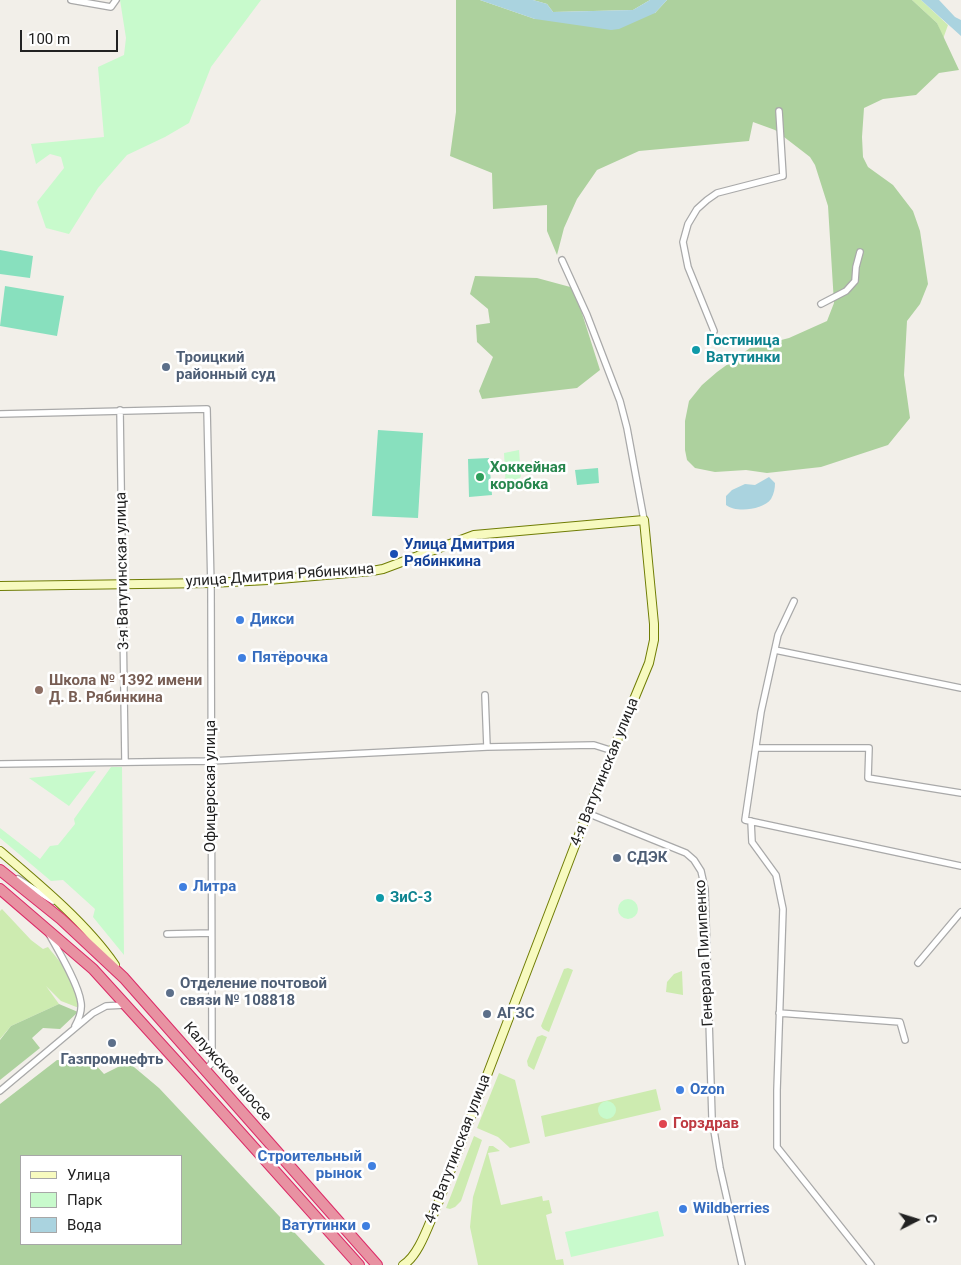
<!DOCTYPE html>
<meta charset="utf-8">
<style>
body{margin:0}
#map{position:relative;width:961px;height:1265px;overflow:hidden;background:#f2efe9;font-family:Roboto,sans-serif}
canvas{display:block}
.legend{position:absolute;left:20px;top:1155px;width:162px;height:90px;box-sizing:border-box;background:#fff;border:1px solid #a7a7a7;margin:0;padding:6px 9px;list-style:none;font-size:15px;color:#222}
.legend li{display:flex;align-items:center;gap:10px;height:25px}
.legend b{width:25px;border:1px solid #a7a7a7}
.north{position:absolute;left:891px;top:1195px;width:50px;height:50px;-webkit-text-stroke:4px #fff;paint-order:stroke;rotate:85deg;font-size:14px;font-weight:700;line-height:20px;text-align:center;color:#222}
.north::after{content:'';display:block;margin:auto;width:18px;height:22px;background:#222;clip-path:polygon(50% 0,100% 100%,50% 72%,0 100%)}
.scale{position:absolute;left:20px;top:30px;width:98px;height:22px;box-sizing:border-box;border:2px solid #222;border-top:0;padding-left:6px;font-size:15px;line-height:18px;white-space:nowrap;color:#222;-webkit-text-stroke:4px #fff;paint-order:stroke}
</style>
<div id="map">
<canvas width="961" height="1265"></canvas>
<ul class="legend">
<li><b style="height:6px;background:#f7fabf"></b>Улица</li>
<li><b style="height:14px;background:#c8facc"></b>Парк</li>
<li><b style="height:14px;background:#aad3df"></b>Вода</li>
</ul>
<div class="north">С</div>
<div class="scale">100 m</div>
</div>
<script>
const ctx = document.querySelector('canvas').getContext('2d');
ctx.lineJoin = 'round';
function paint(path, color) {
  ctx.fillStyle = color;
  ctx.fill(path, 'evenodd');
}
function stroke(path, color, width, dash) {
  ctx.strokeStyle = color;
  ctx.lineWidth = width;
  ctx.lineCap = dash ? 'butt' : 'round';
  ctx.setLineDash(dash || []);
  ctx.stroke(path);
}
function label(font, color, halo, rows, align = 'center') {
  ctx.font = font + ' Roboto,sans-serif';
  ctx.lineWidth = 5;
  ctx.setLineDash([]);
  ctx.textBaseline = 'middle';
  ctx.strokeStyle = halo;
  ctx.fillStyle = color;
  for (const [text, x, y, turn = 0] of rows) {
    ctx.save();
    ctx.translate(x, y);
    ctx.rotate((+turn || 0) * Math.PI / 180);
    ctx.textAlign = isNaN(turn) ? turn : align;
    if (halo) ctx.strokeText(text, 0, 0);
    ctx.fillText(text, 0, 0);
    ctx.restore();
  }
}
const grass = new Path2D(`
 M912,0H921L948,25L943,39L937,23Z
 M2,909L31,940L43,949L48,947C62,965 82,984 79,1008L61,1001L46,986L59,1004L11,1026L0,1039V911Z
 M568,968L573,970L549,1032L543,1029L541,1026L564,969Z
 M682,971L683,995L666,992L667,982L674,974Z
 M542,1035L547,1037L534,1070L528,1066L527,1061L537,1037Z
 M499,1073L515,1080L530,1143L510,1148L498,1137L477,1128Z
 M656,1089L661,1110L545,1137L541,1116Z
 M474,1136L482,1140L461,1201L455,1207L450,1209L446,1208Z
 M489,1146H493L500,1151L488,1153L501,1205L542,1196L543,1201L549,1200L552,1213L546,1215L556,1260L563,1259L564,1265H478L470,1227L473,1197Z`);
const forest = new Path2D(`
 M456,0H480L535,19L655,13L667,0H912L937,23L959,70L939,73L916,95L883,99L864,108L862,137L863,157L868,167L893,185L913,211L920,231L928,284L920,304L907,321L904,375L910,418L888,445L821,467L767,473L746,470L715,472L695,468L687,460L685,450V421L689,401L702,385L717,372L750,348L789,338L827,321L834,303L828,206L815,165L810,157L775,130L753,122L749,141L639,151L597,170L577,199L564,228L557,255L547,231V205L493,209L492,173L450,156L456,112Z
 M533,0H650L633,10L553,12L547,4Z
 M475,276L537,278L574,288L600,370L577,388L482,399L479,391L493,357L477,342L476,325L490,323L488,309L470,294Z
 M59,1004L78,1012L60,1029L43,1028L32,1038L40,1048L0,1080V1040L11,1026Z
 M57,1060L93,1062L104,1074L128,1062L159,1088L325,1265H0V1104ZM21,1156H181V1244H21Z`);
const park = new Path2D(`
 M120,0H261L211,67L189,123L165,137L127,155L98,188L69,234L46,228L37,202L64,168L61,157L50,154L36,164L31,144L104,137L98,67L124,55L126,38Z
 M519,450L521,476L514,490L506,491L504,453Z
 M111,767H122L124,955L93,917L95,909L63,880L51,881L0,838V828L40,859L50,846L58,845L75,824L74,819Z
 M96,771L69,806L29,778Z
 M618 909a10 10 0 1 1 20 0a10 10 0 1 1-20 0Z
 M598 1110a9 9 0 1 1 18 0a9 9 0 1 1-18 0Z
 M658,1211L664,1236L571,1257L565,1232Z`);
const pitch = new Path2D(`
 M0,250L33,256L30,278L0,274Z
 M5,286L64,296L57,336L0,326Z
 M378,430L423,433L418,518L372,516Z
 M489,458L492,495L469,497L468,459Z
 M598,468L599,483L577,485L575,470Z`);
const water = new Path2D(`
 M480,0H533L547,4L553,12L633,10L650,0H667L655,13L619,29L611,30L535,19Z
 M921,0H939L955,17L961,20V36Z
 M769,477L775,483C775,488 774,494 771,499C763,510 736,513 726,505V496L732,490L745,484L755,485Z`);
const street = new Path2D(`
 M71,0L111,7L116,0
 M562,260L587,315L620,401L627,428L644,520
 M821,304L846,291L855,281L856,267L860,252
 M714,331L688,267L683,242L688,224L697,209L707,200L717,193L783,176L779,111
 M120,410L125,762
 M0,414L207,409L211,588L212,1063L205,1070
 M794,601L778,635L761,712L745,820L961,866
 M775,650L961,688
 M485,695L487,747
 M756,748H869L868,778L961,793
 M0,764L211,761L487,747L594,745L613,751
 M587,813L686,853L694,860L701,871L705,889L712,1118L720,1168L742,1265
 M751,821L752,842L776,875L783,909L777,1090V1147L871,1265
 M18,879L53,901
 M49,934C58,950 79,985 81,1003C82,1011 79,1019 75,1026
 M167,934L211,933
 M918,963L961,912
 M779,1013L900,1022L905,1040
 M0,1091L93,1013L106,1006L125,1005`);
const secondary = new Path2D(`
 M0,586L211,583L268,580L372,571L383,569L474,535L644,520L654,624V640L649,663L590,806L437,1206C429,1223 419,1256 403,1265
 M0,851C39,884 87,924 115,965`);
const highway = new Path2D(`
 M0,870L61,919L124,978L377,1265
 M0,889L93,969L189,1075L359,1265`);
const markers = [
 [696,350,5,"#0f9aa8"],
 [166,367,5,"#5c6f8a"],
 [480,477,5,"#2e9e5b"],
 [394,554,5,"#1a4fb4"],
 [240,620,5,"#3f7fe0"],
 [242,658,5,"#3f7fe0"],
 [39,690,5,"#8d6e63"],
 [617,858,5,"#5c6f8a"],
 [183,887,5,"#3f7fe0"],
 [380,898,5,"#0f9aa8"],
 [170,993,5,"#5c6f8a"],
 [487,1014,5,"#5c6f8a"],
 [112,1043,5,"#5c6f8a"],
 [680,1090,5,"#3f7fe0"],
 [663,1124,5,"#e0444e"],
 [372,1166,5,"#3f7fe0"],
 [683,1209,5,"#3f7fe0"],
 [366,1226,5,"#3f7fe0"]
];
const cultureNames = [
 ["Гостиница",706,341],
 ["Ватутинки",706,358],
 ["ЗиС-3",390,898]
];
const serviceNames = [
 ["Троицкий",176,358],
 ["районный суд",176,375],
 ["СДЭК",627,858],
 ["Отделение почтовой",180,984],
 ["связи № 108818",180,1001],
 ["АГЗС",497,1014],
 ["Газпромнефть",112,1060,"center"]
];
const leisureNames = [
 ["Хоккейная",490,468],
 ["коробка",490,485]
];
const transitNames = [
 ["Улица Дмитрия",404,545],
 ["Рябинкина",404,562]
];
const streetNames = [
 ["3-я Ватутинская улица",123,571,-91],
 ["улица Дмитрия Рябинкина",280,576,-4],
 ["4-я Ватутинская улица",605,772,-68],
 ["Офицерская улица",211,786,-90],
 ["Генерала Пилипенко",705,953,-93],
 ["Калужское шоссе",227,1072,49],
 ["4-я Ватутинская улица",458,1149,-69]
];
const shopNames = [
 ["Дикси",250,620],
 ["Пятёрочка",252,658],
 ["Литра",193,887],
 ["Ozon",690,1090],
 ["Строительный",362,1157,"right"],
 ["рынок",362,1174,"right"],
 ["Wildberries",693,1209],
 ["Ватутинки",356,1226,"right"]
];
const educationNames = [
 ["Школа № 1392 имени",49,681],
 ["Д. В. Рябинкина",49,698]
];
const healthNames = [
 ["Горздрав",673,1124]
];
paint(grass, '#cdebb0');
paint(forest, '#add19e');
paint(park, '#c8facc');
paint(pitch, '#88e0be');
paint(water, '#aad3df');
stroke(street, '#a9a9a9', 8);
stroke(secondary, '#707d05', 10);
stroke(highway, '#dc2a67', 12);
stroke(street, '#fff', 5.5);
stroke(secondary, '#f7fabf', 8);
stroke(highway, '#e892a2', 10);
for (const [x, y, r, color] of markers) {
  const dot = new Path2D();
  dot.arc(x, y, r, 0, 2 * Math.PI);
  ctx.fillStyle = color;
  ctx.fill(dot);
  stroke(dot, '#fff', 2);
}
label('bold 15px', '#0d838f', '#fff', cultureNames, 'left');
label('bold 15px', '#4e5e75', '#fff', serviceNames, 'left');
label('bold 15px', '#27864d', '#fff', leisureNames, 'left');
label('bold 15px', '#164399', '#fff', transitNames, 'left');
label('15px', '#222', '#fff', streetNames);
label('bold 15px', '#366cbe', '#fff', shopNames, 'left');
label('bold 15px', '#785e54', '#fff', educationNames, 'left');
label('bold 15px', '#be3a42', '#fff', healthNames, 'left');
</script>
